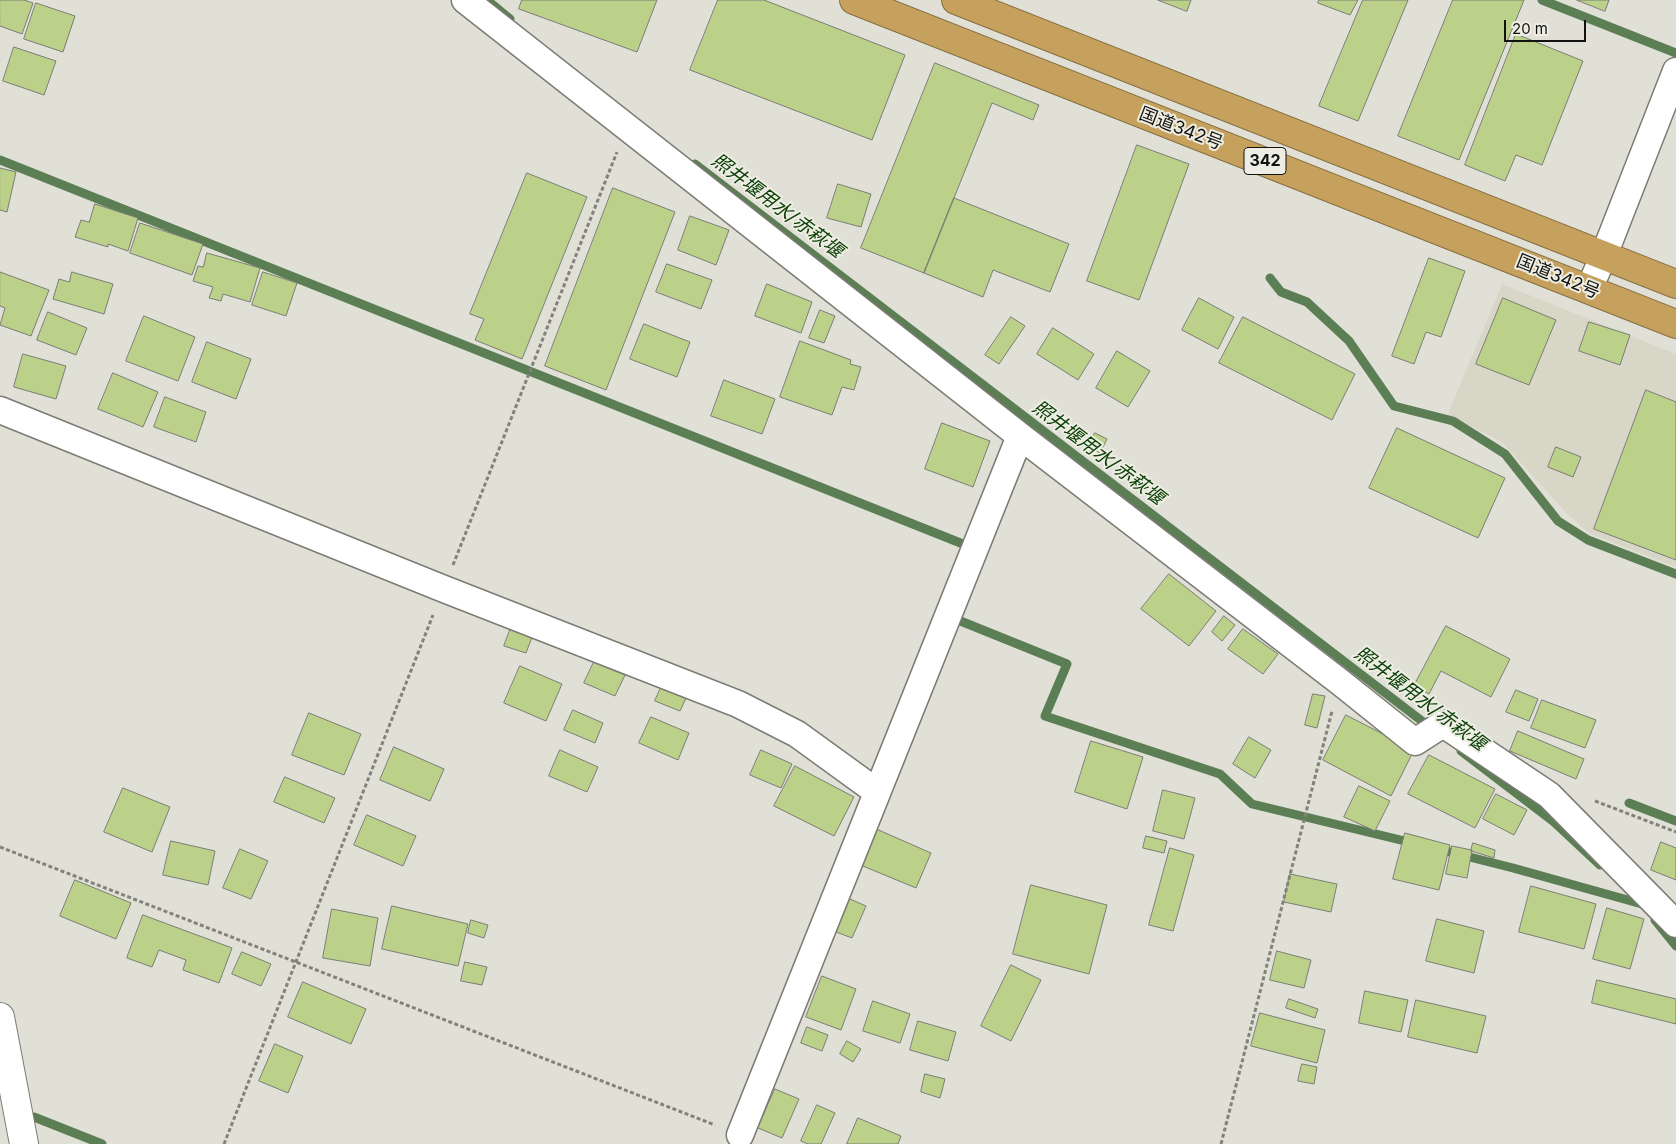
<!DOCTYPE html>
<meta charset="utf-8">
<style>
body{margin:0}
#map{position:relative;width:1676px;height:1144px;overflow:hidden;background:#e1e0d7;font-family:Inter,sans-serif}
canvas{display:block}
.scale{position:absolute;left:1504px;top:20px;width:82px;height:22px;box-sizing:border-box;border:2px solid #12120f;border-top:0;padding-left:6px;font-size:15px;line-height:18px;white-space:nowrap;color:#12120f;-webkit-text-stroke:4px #eeede4;paint-order:stroke}
</style>
<div id="map">
<canvas width="1676" height="1144"></canvas>
<div class="scale">20 m</div>
</div>
<script>
const ctx = document.querySelector('canvas').getContext('2d');
ctx.lineJoin = 'round';
function paint(path, color) {
  ctx.fillStyle = color;
  ctx.fill(path, 'evenodd');
}
function stroke(path, color, width, dash) {
  ctx.strokeStyle = color;
  ctx.lineWidth = width;
  ctx.lineCap = dash ? 'butt' : 'round';
  ctx.setLineDash(dash || []);
  ctx.stroke(path);
}
function label(font, color, halo, rows, align = 'center') {
  ctx.font = font + ' Inter,"Noto Sans JP",sans-serif';
  ctx.lineWidth = 4;
  ctx.setLineDash([]);
  ctx.textBaseline = 'middle';
  ctx.strokeStyle = halo;
  ctx.fillStyle = color;
  for (const [text, x, y, turn = 0] of rows) {
    ctx.save();
    ctx.translate(x, y);
    ctx.rotate((+turn || 0) * Math.PI / 180);
    ctx.textAlign = isNaN(turn) ? turn : align;
    if (halo) ctx.strokeText(text, 0, 0);
    ctx.fillText(text, 0, 0);
    ctx.restore();
  }
}
const built = new Path2D(`
 M1502,284L1676,354V567L1591,534L1570,517L1502,442L1448,414Z`);
const stream = new Path2D(`
 M487,0L510,19
 M1542,0L1676,53
 M0,160L973,548
 M695,164L1431,728
 M1270,278L1281,292L1307,302L1349,341L1394,406L1453,421L1505,454L1558,521L1588,540L1676,574
 M954,615L953,618L1067,664L1045,716L1220,774L1252,804L1413,843
 M1461,751L1554,822L1600,865
 M1629,803L1676,821
 M1438,849L1513,868L1642,904
 M1655,920L1676,946
 M34,1117L102,1144`);
const building = new Path2D(`
 M0,0H24L33,3L22,34L0,26Z
 M522,0H657L637,52L519,9Z
 M718,0H764L905,55L872,140L690,70Z
 M1158,0H1191L1187,11Z
 M1319,0H1358L1350,15L1318,3Z
 M1363,0H1408L1358,121L1319,106Z
 M1453,0H1524L1459,160L1398,136Z
 M1577,0H1609L1605,11Z
 M36,3L75,16L63,52L24,39Z
 M1516,34L1583,61L1542,165L1516,155L1505,181L1465,165Z
 M14,47L56,61L44,95L3,81Z
 M935,63L1039,105L1033,120L992,103L924,273L861,248Z
 M1137,145L1189,164L1139,300L1087,281Z
 M0,168L16,172L7,212L0,210Z
 M527,173L587,197L522,359L475,340L484,319L470,314Z
 M838,184L871,194L861,227L827,218Z
 M613,188L675,212L606,390L545,366Z
 M954,198L1069,244L1050,292L993,270L983,297L924,273Z
 M95,204L138,218L128,251L108,244V247L75,237L81,220L89,222Z
 M690,216L729,230L716,265L678,250Z
 M140,223L203,244L192,275L130,253Z
 M207,253L260,268L250,302L223,294L221,301L209,298L213,287L193,281L198,266L203,267Z
 M1429,258L1465,271L1441,337L1426,332L1414,364L1392,356Z
 M667,264L712,280L701,309L656,292Z
 M0,272L49,290L31,336L0,325L5,308L0,306Z
 M72,272L113,284L104,314L53,299L59,279L69,282Z
 M263,272L297,283L286,316L252,305Z
 M767,284L812,302L801,333L755,316Z
 M1199,298L1234,317L1218,349L1182,330Z
 M1503,298L1556,320L1529,385L1476,364Z
 M820,310L835,316L824,343L809,338Z
 M48,312L87,328L76,355L37,340Z
 M144,316L195,337L178,381L126,361Z
 M1011,317L1025,326L999,364L985,355Z
 M1243,317L1355,374L1332,420L1219,363Z
 M1589,322L1630,335L1620,365L1579,351Z
 M644,324L690,342L677,377L630,359Z
 M1053,328L1094,354L1078,380L1037,354Z
 M800,341L851,360L850,364L861,367L854,390L842,387L832,415L780,397Z
 M207,342L251,359L236,399L192,382Z
 M1117,351L1150,371L1128,407L1096,388Z
 M23,354L66,366L56,399L14,387Z
 M113,373L158,392L143,427L98,409Z
 M724,380L775,399L762,434L711,416Z
 M1646,390L1676,402V560L1594,529Z
 M165,397L206,412L196,442L154,427Z
 M942,423L990,441L973,487L925,469Z
 M1397,428L1505,478L1478,538L1369,488Z
 M1095,433L1107,439L1100,453L1087,447Z
 M1556,447L1581,457L1573,477L1548,467Z
 M1169,574L1216,611L1189,646L1141,609Z
 M1224,616L1235,625L1222,641L1212,632Z
 M512,625L534,632L526,653L504,646Z
 M1446,626L1510,659L1491,697L1441,671L1429,694L1414,686Z
 M1243,629L1278,654L1263,674L1228,649Z
 M594,662L625,675L615,696L584,683Z
 M520,666L562,684L546,721L504,703Z
 M662,685L687,696L680,711L655,701Z
 M1516,690L1538,699L1529,721L1506,712Z
 M1313,694L1325,696L1317,728L1305,725Z
 M1542,700L1596,720L1585,748L1531,728Z
 M573,710L603,723L595,743L564,730Z
 M309,713L361,734L344,775L292,755Z
 M1346,715L1414,750L1391,796L1323,760Z
 M651,717L689,733L678,760L639,743Z
 M1518,731L1584,759L1576,779L1510,751Z
 M1249,737L1271,750L1255,778L1233,764Z
 M1091,741L1143,757L1127,809L1075,792Z
 M394,747L444,769L430,801L380,780Z
 M560,750L598,767L587,792L549,776Z
 M761,750L792,764L781,788L750,775Z
 M1429,755L1495,789L1475,828L1408,794Z
 M795,766L854,797L834,836L774,806Z
 M285,777L335,798L324,823L274,802Z
 M1359,786L1390,801L1375,831L1344,817Z
 M123,788L170,807L152,852L104,832Z
 M1163,790L1195,798L1184,839L1153,831Z
 M1496,794L1527,810L1514,835L1483,819Z
 M367,815L416,836L403,866L354,845Z
 M874,828L931,853L916,888L858,864Z
 M1405,833L1450,845L1439,890L1393,879Z
 M1146,836L1167,841L1164,853L1143,848Z
 M171,841L215,851L208,885L163,875Z
 M1661,842L1676,848V880L1651,870Z
 M1473,843L1495,850L1494,858L1471,851Z
 M1452,846L1472,850L1467,878L1446,874Z
 M1170,848L1194,855L1173,931L1149,925Z
 M240,849L268,861L251,899L223,888Z
 M1290,874L1337,884L1331,912L1284,902Z
 M75,880L131,903L116,939L60,916Z
 M1031,885L1107,905L1089,974L1013,954Z
 M1531,886L1596,904L1584,949L1519,932Z
 M850,899L866,906L852,938L836,932Z
 M392,906L468,924L458,966L382,949Z
 M1607,908L1644,919L1630,969L1593,959Z
 M332,909L378,918L370,966L323,958Z
 M143,915L232,948L219,983L183,970L186,960L159,950L152,967L127,958Z
 M1437,919L1484,931L1474,973L1426,961Z
 M471,920L488,925L484,938L468,933Z
 M1277,951L1311,960L1304,988L1270,980Z
 M242,952L271,964L261,986L232,974Z
 M465,962L487,967L482,985L461,981Z
 M1011,965L1041,980L1011,1041L981,1026Z
 M822,976L856,989L841,1030L806,1017Z
 M1597,980L1676,999V1024L1592,1003Z
 M303,982L366,1009L351,1044L288,1017Z
 M1365,991L1408,1000L1401,1032L1359,1023Z
 M1289,999L1318,1009L1315,1018L1286,1008Z
 M1416,1000L1486,1016L1477,1053L1408,1037Z
 M873,1001L910,1014L900,1043L863,1031Z
 M1260,1013L1325,1030L1317,1063L1251,1046Z
 M918,1021L956,1032L948,1061L910,1050Z
 M807,1027L828,1035L822,1051L801,1043Z
 M847,1041L861,1049L853,1062L840,1054Z
 M275,1044L303,1056L288,1093L259,1081Z
 M1302,1064L1317,1067L1314,1084L1298,1081Z
 M925,1074L945,1079L940,1098L921,1092Z
 M775,1089L799,1099L782,1138L758,1128Z
 M817,1105L835,1113L821,1144H808L801,1141Z
 M858,1118L901,1136L898,1144H847Z`);
const path = new Path2D(`
 M453,565L617,152
 M1595,801L1676,832
 M0,847L715,1125
 M224,1144L433,615
 M1221,1144L1332,711`);
const street = new Path2D(`
 M465,0L1020,436L1340,682L1415,742L1443,724L1549,795L1676,924
 M1589,289L1604,255L1676,71
 M0,410L444,589L738,704L797,734L877,792
 M740,1135L1020,436`);
const secondary = new Path2D(`
 M0,1017L24,1144`);
const highway = new Path2D(`
 M854,0L1676,324
 M956,0L1676,284`);
const shields = [
 [1265,161,42]
];
const shieldNames = [
 ["342",1265,161]
];
const streetNames = [
 ["国道342号",1181,129,21],
 ["国道342号",1558,277,22]
];
const waterNames = [
 ["照井堰用水/赤萩堰",777,206,37],
 ["照井堰用水/赤萩堰",1098,453,37],
 ["照井堰用水/赤萩堰",1420,699,37]
];
paint(built, '#d8d6c6');
stroke(stream, '#5b7e55', 9);
paint(building, '#bbd088');
stroke(building, '#7b7d76', 1);
stroke(street, '#7c7b74', 29);
stroke(secondary, '#7c7b74', 30);
stroke(highway, '#866f42', 30);
stroke(path, '#82817b', 3, [4, 2.5]);
stroke(street, '#fff', 26);
stroke(secondary, '#fff', 28);
stroke(highway, '#c5a15d', 28);
for (const [x, y, w] of shields) {
  const box = new Path2D();
  box.roundRect(x - w / 2, y - 13.5, w, 27, 4);
  ctx.fillStyle = '#eeede4';
  ctx.fill(box);
  stroke(box, '#12120f', 1);
}
label('bold 16px', '#12120f', null, shieldNames);
label('18px', '#12120f', '#eeede4', streetNames);
label('italic 19px', '#0c4107', '#eeede4', waterNames);
</script>
